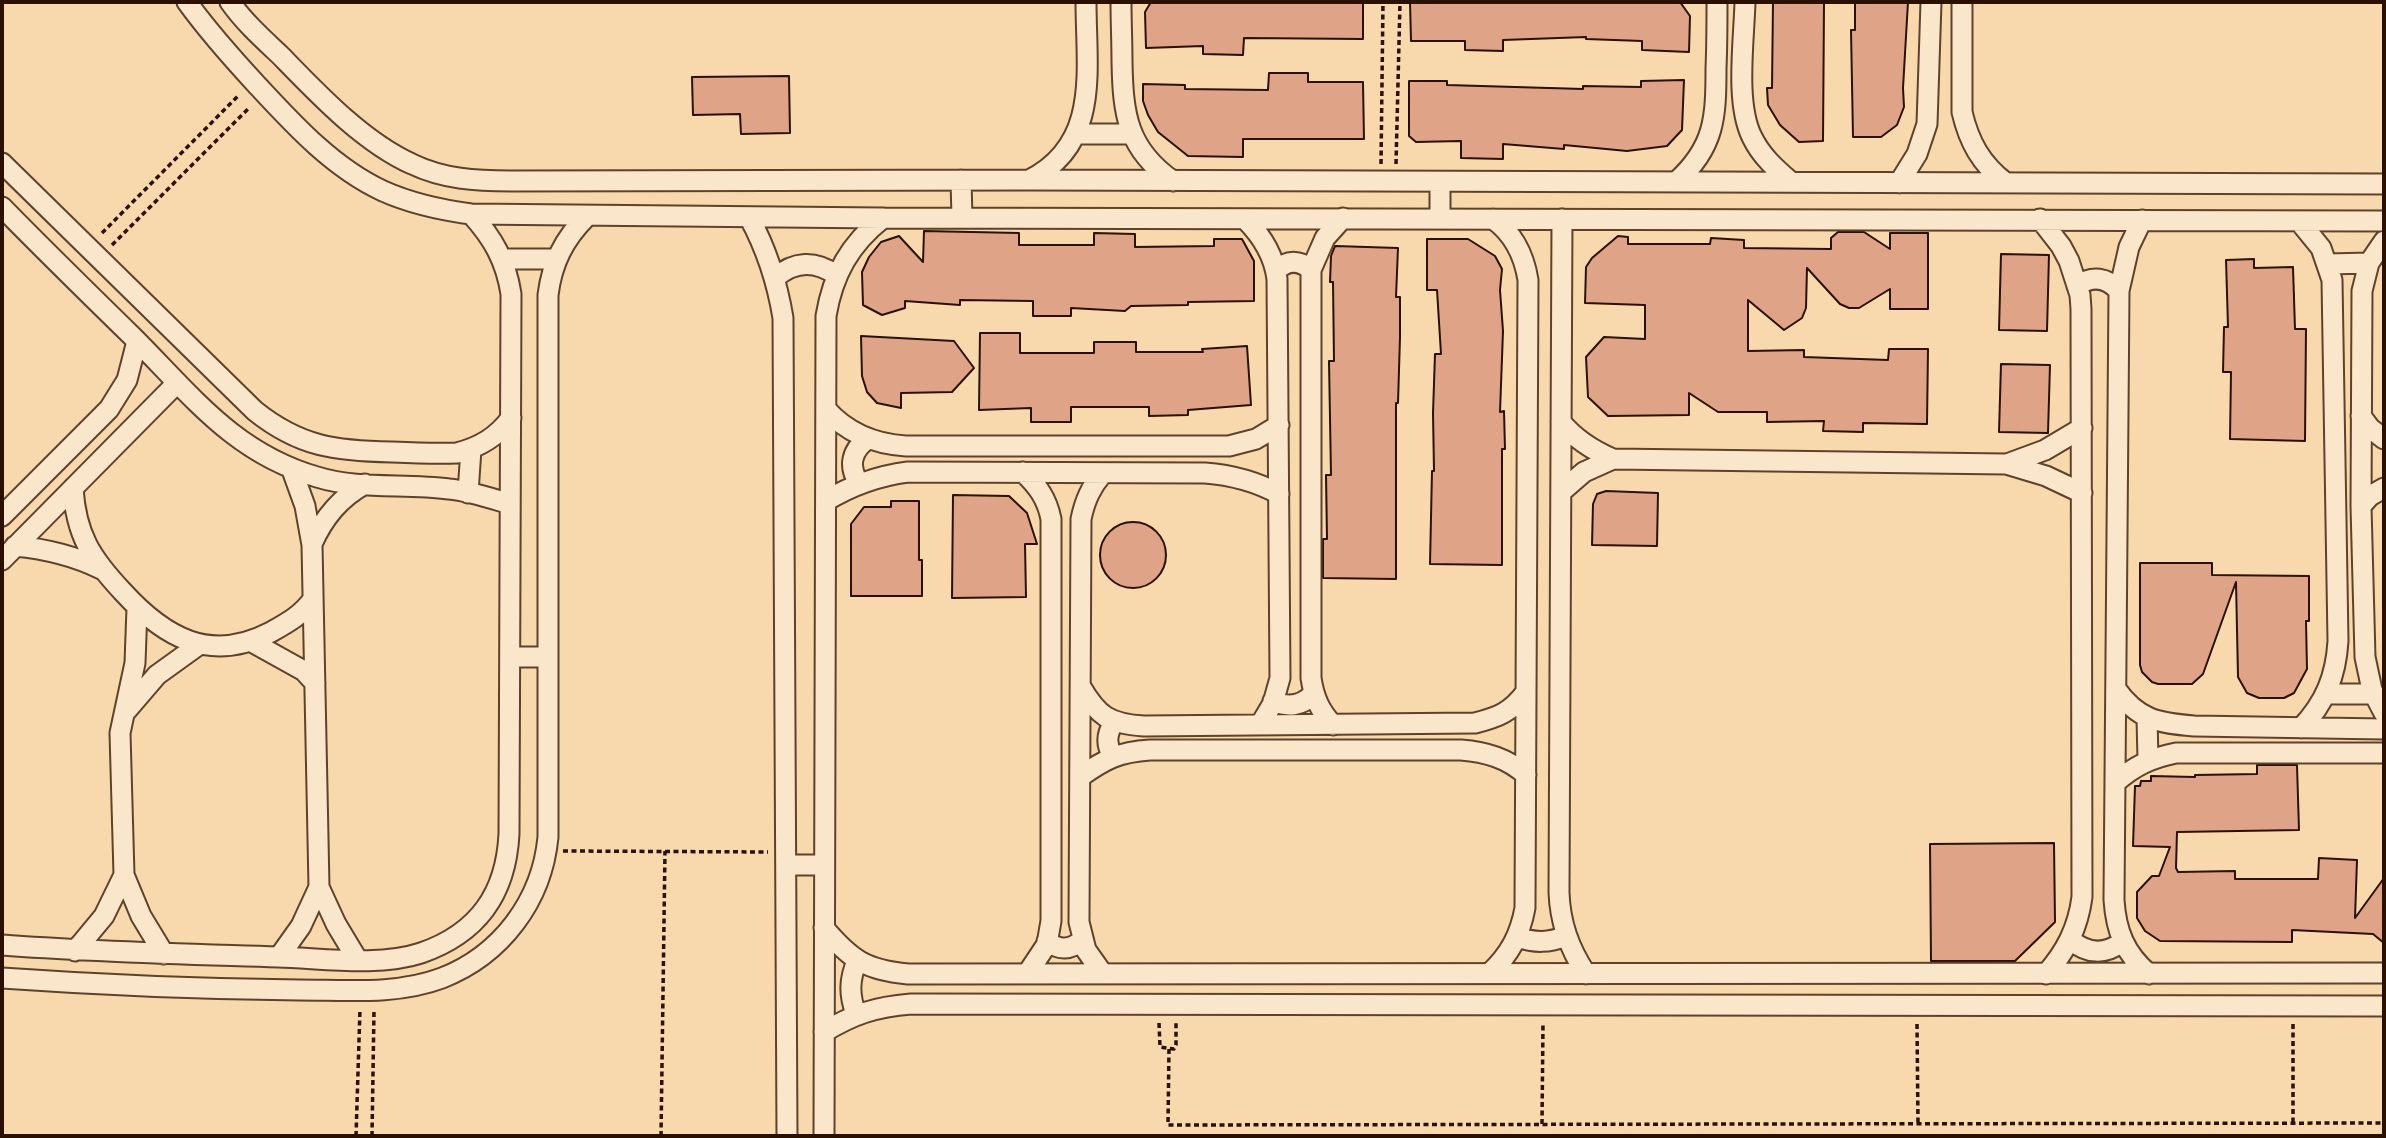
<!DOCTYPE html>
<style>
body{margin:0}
#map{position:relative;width:2386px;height:1138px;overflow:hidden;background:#f7d9ad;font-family:"IM FELL Great Primer",serif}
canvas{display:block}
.frame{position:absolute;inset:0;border:4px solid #2b1000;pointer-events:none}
</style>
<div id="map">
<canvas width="2386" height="1138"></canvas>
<div class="frame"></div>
</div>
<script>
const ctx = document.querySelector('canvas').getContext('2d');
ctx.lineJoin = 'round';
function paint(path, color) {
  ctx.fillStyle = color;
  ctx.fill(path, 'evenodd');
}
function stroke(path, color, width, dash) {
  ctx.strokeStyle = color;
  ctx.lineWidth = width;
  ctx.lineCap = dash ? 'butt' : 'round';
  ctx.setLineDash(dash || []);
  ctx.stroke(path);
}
const building = new Path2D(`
 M1151,2H1363V39L1244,38L1243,55L1203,54V46L1146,48L1145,12Z
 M1410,2H1680L1690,16L1689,52L1642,50V41L1586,39V37L1503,40V51L1465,50V41H1411Z
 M1773,2H1824L1823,141L1799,142L1780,125L1768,105L1767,88H1772Z
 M1855,2H1908L1903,88L1904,107L1897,125L1881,137H1853L1851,30H1855Z
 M1269,73H1308V82H1363L1364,139H1243V157L1188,156L1158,132L1148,115L1143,101V84L1185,85V89L1268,90Z
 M789,76L790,133L741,134L740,114L693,115L692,77Z
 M1684,80L1682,130L1667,146L1627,151L1564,145V149L1503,144V159L1461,158V141L1416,142L1409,136V81H1447V85L1583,89V86L1641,87V81Z
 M924,231L1019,233V245H1094V233L1135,234V247L1214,246V239H1242L1254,261V301L1188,302V305L1131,306L1125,311L1071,308V316H1033V301L960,300V305L905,301V308L882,315L863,305L862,272L869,257L881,242L899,236L923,262Z
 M1838,232H1864L1890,249V233H1928V309H1890V289L1859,308H1849L1840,304L1807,268L1806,308L1802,318L1784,330L1748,300V351L1804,350V357L1888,360L1889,349H1928L1927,424L1863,423V432L1823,431L1824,421L1767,422V412H1718L1689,393V415L1608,416L1588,397L1586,357L1604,337L1645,339V305L1585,303L1586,267L1592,258L1618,236L1628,237V244H1710L1711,238L1744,240V248L1831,249V238Z
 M1427,239H1468L1495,256L1502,269L1500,290L1503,331L1500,412L1504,411L1505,449H1502V565L1430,564L1432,471H1434L1433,413L1435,354H1441L1437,290H1427Z
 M1335,246L1398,248L1396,297H1400V337L1398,403H1396V579L1323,578V539H1327L1326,475H1331L1329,361H1334L1333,282H1330L1331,256Z
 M2001,254L2049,255L2047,331L1999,330Z
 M2254,259V268L2293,267L2295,329H2306L2305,441L2230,439L2231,372H2223L2224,327H2228L2226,260Z
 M980,333H1020V353H1094V342H1136V352H1203L1202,349L1247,346L1251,405L1188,410V415L1149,416V407H1071V422H1031V408L979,410Z
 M861,336L954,341L974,368L952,392L901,393V408L877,403L867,392L862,376Z
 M2001,364L2050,365L2048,433L1999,432Z
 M1606,491L1658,493L1657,546L1592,545L1593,504L1597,494Z
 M953,495L1009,496L1027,513L1037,544H1025L1026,597L952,598Z
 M891,501H919V560H922V596H851V524L864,507H891Z
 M1100 555a33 33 0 1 1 66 0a33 33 0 1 1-66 0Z
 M2140,563H2212V575L2309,576V621H2306L2307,669L2294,693L2284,698H2259L2247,693L2238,677L2236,582L2203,674L2192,684H2158L2152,682L2142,672L2140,665Z
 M2257,765H2297L2299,830L2177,832L2176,868L2178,872L2235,871V879H2318L2319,858L2357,860L2355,918L2384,878V943L2373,934L2292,930V942L2160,941L2145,931L2137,918V892L2152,876H2159L2170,847L2133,846L2135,786H2140L2141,781H2151V776L2195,777V775L2257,774Z
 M2054,843L2055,922L2015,961H1931L1930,844Z`);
const path = new Path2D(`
 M1381,164L1383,2
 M1396,164L1400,2
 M102,233L239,95
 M112,245L250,107
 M563,851L768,852
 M1159,1023L1160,1047L1174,1049L1176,1045V1023
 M1917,1024L1918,1123
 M2293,1024V1122
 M1169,1049L1168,1125L2384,1123
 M1542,1124L1543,1024
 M356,1136L360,1009
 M372,1136L374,1010
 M661,1136L665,851`);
const minor = new Path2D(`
 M187,2C208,31 232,58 256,84C293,124 333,168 383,191C412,204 441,210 471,214L883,218L2384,221
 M230,2C244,22 263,39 281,56C318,94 363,142 412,164C443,179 476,181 511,181L1029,180L2384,184
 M1121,2C1121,22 1122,42 1122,62C1123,114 1127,149 1173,181
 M1745,2C1744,41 1735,103 1752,137C1761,156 1776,169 1791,182
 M1962,2V112C1969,142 1981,164 2006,183
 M1078,134H1131
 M2,163L255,411C300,447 336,451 392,452C414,453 436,454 457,453C480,447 497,437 511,418
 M961,180L962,218
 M1029,180C1101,144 1086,70 1086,2
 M1440,182V219
 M1676,182C1715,147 1716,117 1716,68C1717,46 1717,24 1717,2
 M1899,183L1917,154L1927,124L1931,2
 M2,207C45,251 90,295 134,338C192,396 234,453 317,477C359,490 405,483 449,489C470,491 490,498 510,504
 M749,217C767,250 777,281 783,318L787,1136
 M1245,219C1262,236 1274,255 1277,279L1280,678L1273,703L1260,725
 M1562,219L1559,892C1560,923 1569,948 1586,974
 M2040,219L2061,246L2069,261L2080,295L2081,309L2082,897C2078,928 2066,951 2046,974
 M2142,220L2129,247L2119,291L2114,900C2116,931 2125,954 2149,974
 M2299,221L2321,248L2332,280L2338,641C2336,676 2325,703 2301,728
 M2384,241L2369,263L2362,291L2361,506L2365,657L2372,690L2384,713
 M503,259H556
 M2328,264L2369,263
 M1276,271C1287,259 1300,260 1311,270
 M775,278C794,261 815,260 836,275
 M2077,286C2092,275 2107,277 2119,291
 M826,409C847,433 874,444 906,446H1229L1256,439L1279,425
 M2361,416L2370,428L2384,439
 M1561,422C1575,439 1592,450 1613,459
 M2007,464L2045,450L2082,428
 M292,470L305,506L312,545L319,887L336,924L357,959
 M1023,472C1038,486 1047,499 1051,519V921L1047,944L1027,974
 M1103,473C1091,487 1085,500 1081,519L1079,922L1086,950L1103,974
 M859,483C848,467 851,450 868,439
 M73,488C76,535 91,558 123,592C164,637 210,664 271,632C287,623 302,615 313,599
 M1561,492L1584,472L1613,459L2006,464L2046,476L2082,493
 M468,493L471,449
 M826,501C852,485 877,476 908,472L1205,473C1232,475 1255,481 1279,494
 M2361,506L2370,496L2384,488
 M2,516L109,409L127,380L137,341
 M312,544C324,517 340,498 365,484
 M15,546C46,549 73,555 101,569
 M2,560L176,384
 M137,608L135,663L120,733L124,875L141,916L164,954
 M250,641L304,671L315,683
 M510,657H548
 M1081,687C1098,716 1109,724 1144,726L1475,723C1499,717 1511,712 1526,692
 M2116,689C2138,720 2158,723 2194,726L2384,729
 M2326,694H2374
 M1273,701C1288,708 1302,706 1313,694
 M127,710L157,675L200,644
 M2147,718L2148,760
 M1333,725C1320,711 1314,698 1311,678V270L1325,238L1343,218
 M1113,756C1105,744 1107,733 1114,722
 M1080,777C1105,759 1119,752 1150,750H1461C1486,752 1507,758 1526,775
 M2115,783C2134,766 2151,758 2176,753H2384
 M786,865H824
 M824,928C851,960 866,970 908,974L2384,973
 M1517,937C1535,943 1549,943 1566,936
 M2071,940C2087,954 2105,955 2122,942
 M1047,941C1059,951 1071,950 1082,940
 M2,945C94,952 186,954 278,957C321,958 379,967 421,953C479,933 506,893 509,834L511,294C506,261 493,238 471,214
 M75,951L104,916L124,875
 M279,957L301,926L319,887
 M1490,973C1510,954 1520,935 1525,908L1528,280C1524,255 1514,234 1493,219
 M2,978C101,985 200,989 299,990C346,990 397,995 442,978C501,955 542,901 548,837V295C552,263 564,239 587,216
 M856,1014C849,995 849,980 857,961
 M824,1032C854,1014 875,1007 911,1004L2384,1006
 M824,1136L826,316C833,274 850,244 883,218`);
paint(building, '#dfa388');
stroke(building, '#2b1000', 2);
stroke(minor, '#5e422b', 23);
stroke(path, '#2b1000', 3.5, [5, 3.5]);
stroke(minor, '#fae6ca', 19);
</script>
